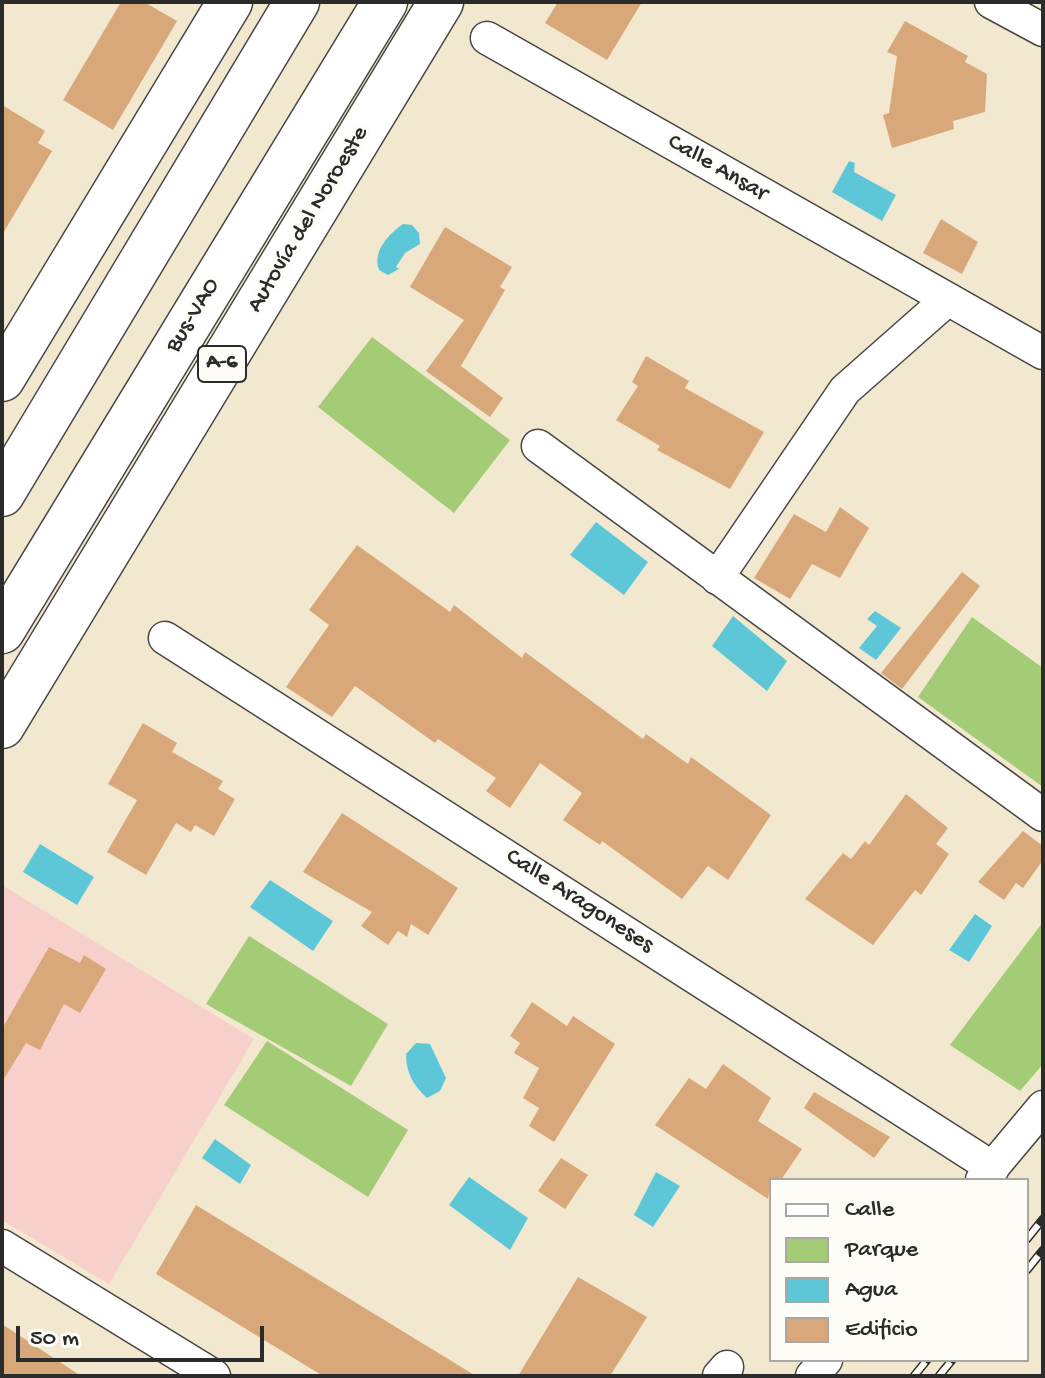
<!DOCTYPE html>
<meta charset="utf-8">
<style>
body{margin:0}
#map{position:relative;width:1045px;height:1378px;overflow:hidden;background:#f2e8cf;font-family:"Gochi Hand",sans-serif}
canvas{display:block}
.frame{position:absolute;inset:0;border:4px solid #2b2b2b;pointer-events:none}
.legend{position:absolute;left:769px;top:1178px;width:260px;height:184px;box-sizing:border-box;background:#fdfcf7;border:2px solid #a9a8a5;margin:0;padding:10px 14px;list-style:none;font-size:24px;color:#2b2b2b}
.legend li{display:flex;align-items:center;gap:16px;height:40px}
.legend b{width:40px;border:2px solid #a9a8a5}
.scale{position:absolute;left:16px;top:1326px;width:248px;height:36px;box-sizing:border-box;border:4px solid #2b2b2b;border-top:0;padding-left:10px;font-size:24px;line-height:28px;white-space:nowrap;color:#2b2b2b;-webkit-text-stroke:6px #fdfcf7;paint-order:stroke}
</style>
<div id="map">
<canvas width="1045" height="1378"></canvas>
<div class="frame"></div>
<ul class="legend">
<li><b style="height:10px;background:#fff"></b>Calle</li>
<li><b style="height:22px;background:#a4cb75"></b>Parque</li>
<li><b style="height:22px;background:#5dc7d8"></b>Agua</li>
<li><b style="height:22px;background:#d8a87a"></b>Edificio</li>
</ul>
<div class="scale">50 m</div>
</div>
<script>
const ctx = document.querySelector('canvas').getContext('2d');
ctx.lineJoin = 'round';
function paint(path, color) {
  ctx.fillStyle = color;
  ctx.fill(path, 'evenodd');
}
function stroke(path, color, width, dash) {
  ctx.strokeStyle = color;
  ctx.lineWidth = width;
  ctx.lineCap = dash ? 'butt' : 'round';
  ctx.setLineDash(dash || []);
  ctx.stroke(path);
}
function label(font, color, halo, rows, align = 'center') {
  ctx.font = font + ' "Gochi Hand",sans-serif';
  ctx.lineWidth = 7;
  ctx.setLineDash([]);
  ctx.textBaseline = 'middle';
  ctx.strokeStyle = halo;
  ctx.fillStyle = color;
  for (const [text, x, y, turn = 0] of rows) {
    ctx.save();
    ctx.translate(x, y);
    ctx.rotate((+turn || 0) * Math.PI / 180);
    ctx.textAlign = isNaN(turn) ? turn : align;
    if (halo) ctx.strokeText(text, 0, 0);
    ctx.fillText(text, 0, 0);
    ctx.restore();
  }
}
const built = new Path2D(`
 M2,885L254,1039L109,1284L2,1220Z`);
const green = new Path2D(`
 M372,337L510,440L454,513L318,407Z
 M972,617L1043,668V787L918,697Z
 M1043,922V1064L1020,1091L950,1045Z
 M249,936L388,1024L351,1086L206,1004Z
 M267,1041L408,1130L368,1197L224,1105Z`);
const water = new Path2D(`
 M849,161L855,163L854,172L896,195L882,221L832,192Z
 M403,224L412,225L419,233L420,244L405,253L396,267L399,269L388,275L379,270C372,251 389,234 403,224Z
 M596,522L648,562L624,595L570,555Z
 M875,611L901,628L876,660L859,648L877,626L867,619Z
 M733,616L787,661L767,691L712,646Z
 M40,844L94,877L77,905L23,872Z
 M270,880L333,921L313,951L250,907Z
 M975,914L992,926L969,962L949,950Z
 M416,1043L430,1044L446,1078L440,1091L427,1098C413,1085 406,1073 406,1054Z
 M215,1139L251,1165L240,1184L202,1158Z
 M656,1172L680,1186L653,1227L634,1215Z
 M469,1177L528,1218L510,1250L449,1205Z`);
const building = new Path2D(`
 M121,2H144L177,21L113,130L63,100Z
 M558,2H642L607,60L545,23Z
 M905,21L968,56L965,62L987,74L985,112L953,121L954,129L892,148L883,115L889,113L897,56L887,52Z
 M2,105L45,131L38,143L52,151L2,235Z
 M941,219L978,242L962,274L923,253Z
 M445,227L512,267L500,287L505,290L461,366L503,398L490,417L426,371L464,320L410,287Z
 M646,356L689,381L685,388L764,432L730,489L657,450L660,446L616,420L638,386L632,382Z
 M840,507L869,528L840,578L812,564L790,599L754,578L794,514L826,532Z
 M357,545L450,612L454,605L522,658L525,652L643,739L646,734L688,764L691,757L771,815L728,880L708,866L682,899L602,841L600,845L563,820L582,793L540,763L510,808L486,791L496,778L438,739L435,743L355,686L332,717L286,687L329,625L309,610Z
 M962,572L980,586L902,689L881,673Z
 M143,723L177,743L172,752L223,781L218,789L235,799L214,836L195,825L191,832L176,823L146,875L107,852L137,800L108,784Z
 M906,794L948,828L936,844L949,854L921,895L915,890L873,945L805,899L843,853L851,859L865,841L869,845Z
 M342,813L458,888L428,935L411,924L407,937L398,931L388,945L361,926L372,912L303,872Z
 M1023,831L1043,846V860L1023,888L1016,883L1004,900L978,882Z
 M49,947L80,963L84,955L106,969L80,1013L64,1004L40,1050L26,1043L2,1082V1029Z
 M532,1002L567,1026L573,1016L615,1044L554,1142L529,1126L539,1108L523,1098L539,1068L514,1053L520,1043L510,1036Z
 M723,1064L771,1098L758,1121L802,1149L781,1180H771L768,1199L655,1125L689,1078L706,1089Z
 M814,1092L890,1137L874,1158L804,1108Z
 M561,1158L588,1175L565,1209L538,1191Z
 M196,1205L476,1376H323L156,1274Z
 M578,1277L647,1317L610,1376H518Z
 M2,1324L81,1376H2Z`);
const minor = new Path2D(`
 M991,2L1043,30
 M487,38L1043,353
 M538,446L1043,815
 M717,578L845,390L947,300
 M165,638L993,1168
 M982,1180L1043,1107
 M2,1246L214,1376
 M719,1376L727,1367
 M812,1376L826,1360`);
const highway = new Path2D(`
 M2,379L230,2
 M2,494L297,2
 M2,631L385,2
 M2,726L441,2`);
const rail = new Path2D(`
 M1027,1239L1043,1219
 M1027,1270L1043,1250
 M914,1376L927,1360
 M939,1376L952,1360`);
const shields = [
 [222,364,48]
];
const shieldNames = [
 ["A-6",222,364]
];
const streetNames = [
 ["Calle Ansar",717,169,30],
 ["Autovía del Noroeste",309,220,-59],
 ["Bus-VAO",194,316,-59],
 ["Calle Aragoneses",579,902,33]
];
paint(built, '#f7d0cb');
paint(green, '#a4cb75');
paint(water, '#5dc7d8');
paint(building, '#d8a87a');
stroke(minor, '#494744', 35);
stroke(highway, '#494744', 47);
stroke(minor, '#fff', 32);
stroke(highway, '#fff', 44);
stroke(rail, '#2b2b2b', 9);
stroke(rail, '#fdfcf7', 6, [18]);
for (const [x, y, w] of shields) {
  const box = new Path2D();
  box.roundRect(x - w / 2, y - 18, w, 36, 6);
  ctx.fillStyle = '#fdfcf7';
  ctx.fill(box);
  stroke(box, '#2b2b2b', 2);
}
label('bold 22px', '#2b2b2b', null, shieldNames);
label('24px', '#2b2b2b', '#fdfcf7', streetNames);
</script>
